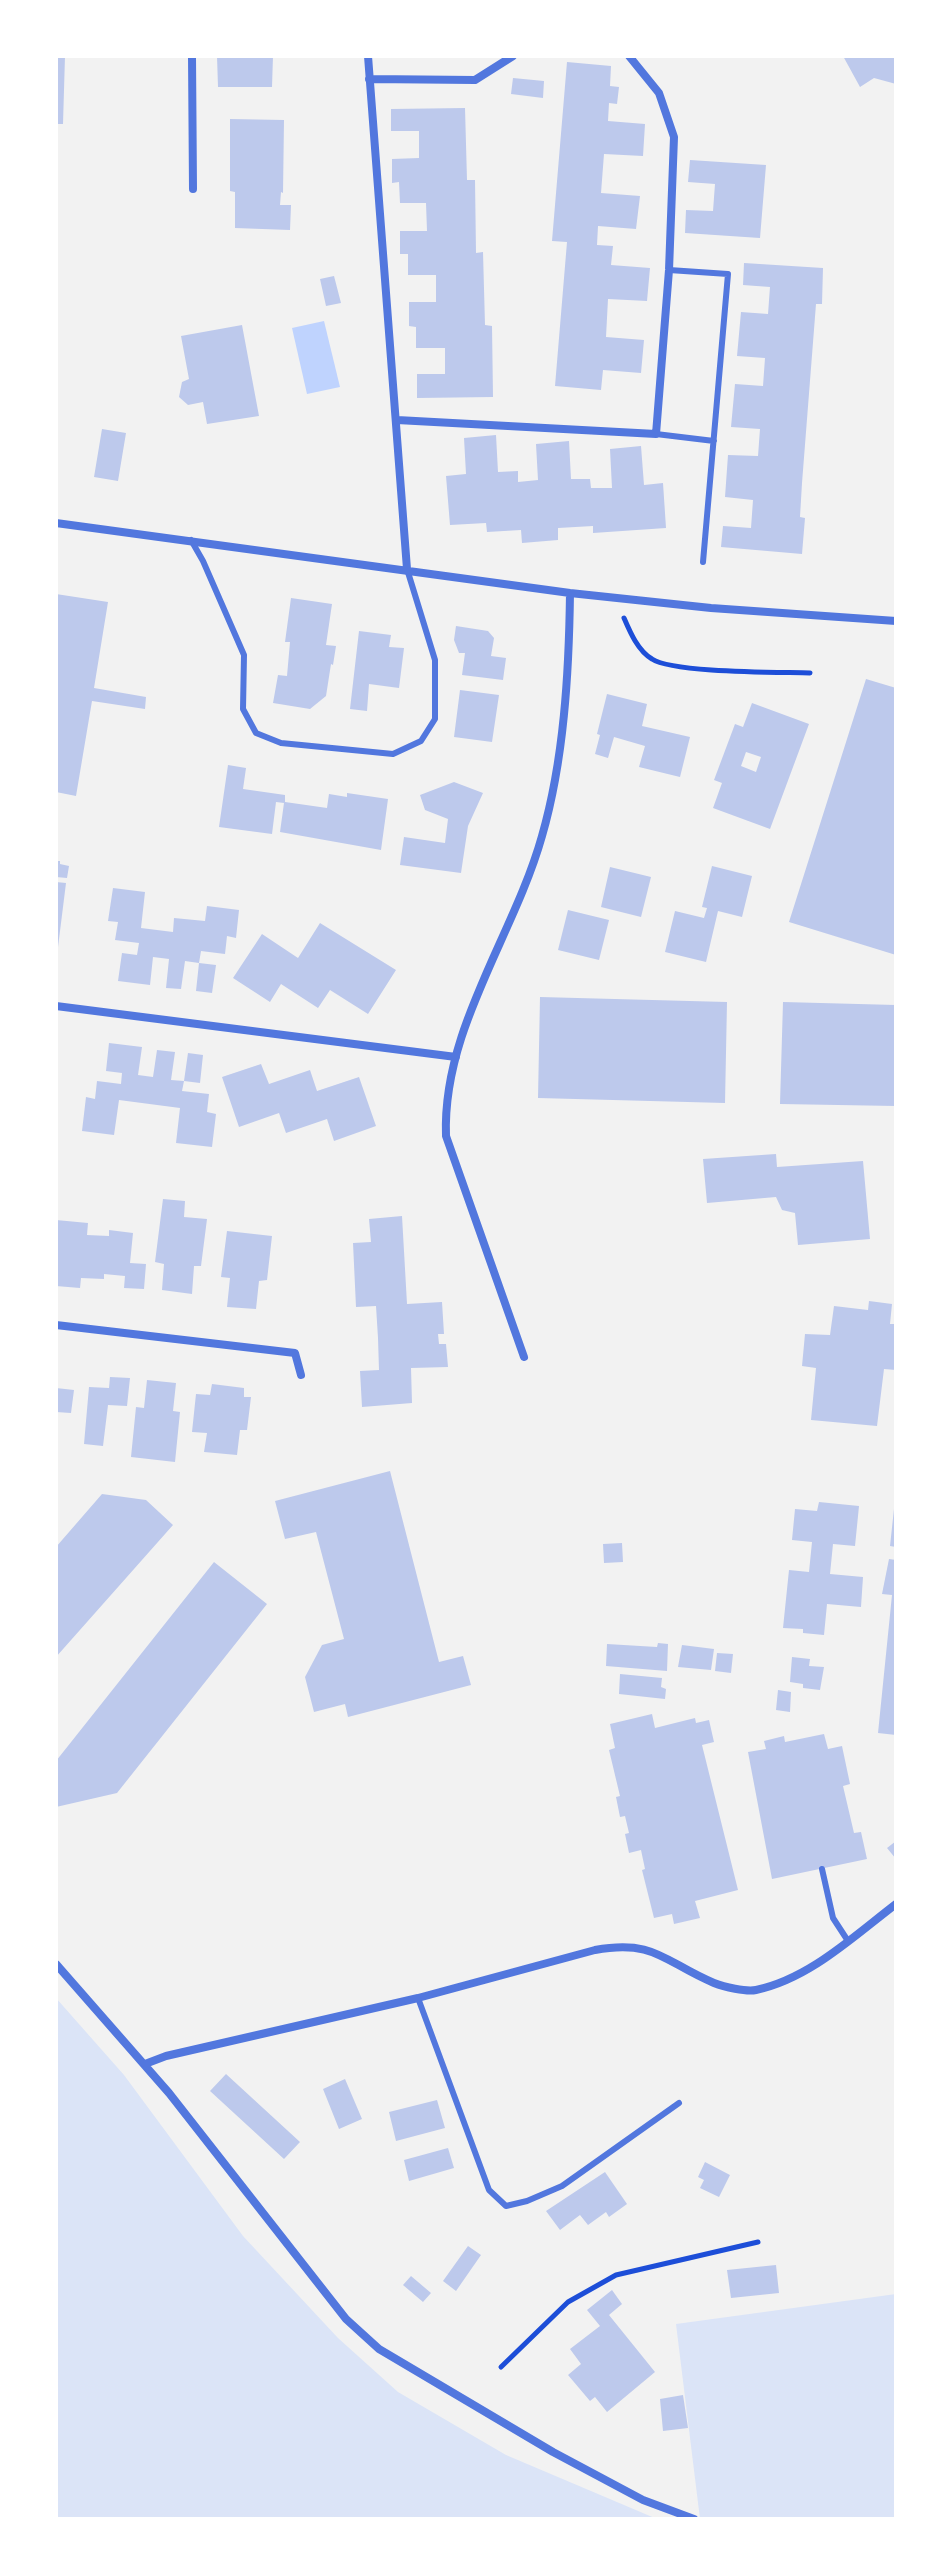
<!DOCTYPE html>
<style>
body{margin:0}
#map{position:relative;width:952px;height:2575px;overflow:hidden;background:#f2f2f2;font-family:"Exo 2",sans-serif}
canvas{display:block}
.frame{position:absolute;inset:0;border:58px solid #fff;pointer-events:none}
</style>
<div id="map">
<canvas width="952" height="2575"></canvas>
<div class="frame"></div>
</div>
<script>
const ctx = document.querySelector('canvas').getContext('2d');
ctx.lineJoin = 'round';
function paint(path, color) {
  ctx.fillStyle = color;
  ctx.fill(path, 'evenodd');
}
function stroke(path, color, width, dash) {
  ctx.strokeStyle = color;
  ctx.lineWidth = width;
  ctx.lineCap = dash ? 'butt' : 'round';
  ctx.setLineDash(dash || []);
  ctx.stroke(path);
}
const green = new Path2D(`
 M56,1998L124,2075L243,2236L338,2338L398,2392L506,2455L657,2519H56Z
 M896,2294V2519H700L676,2324Z`);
const water = new Path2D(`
 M324,321L340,387L307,394L292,328Z`);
const building = new Path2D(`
 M56,56H65L63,124H56Z
 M217,56H273L272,87H218Z
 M843,56H896V84L874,78L860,87Z
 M567,62L611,66L610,86L619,87L617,104L609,103L608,121L645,124L643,156L604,154L601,193L640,196L636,229L598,226L597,245L613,246L611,265L650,268L647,301L608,299L606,337L644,340L641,373L603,370L601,390L555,386L567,242L552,241Z
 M513,78L544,81L543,98L511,94Z
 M465,108L467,180H475L476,253L483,252L485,325L492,326L493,397L417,398V374H445V348H416V327L409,326V302H436V275H408V254H400V231H427L426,203H400L399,182L392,183V159L419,158V131H391V109Z
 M230,119L284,120L283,193L281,192L280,205H291L290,230L235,228V192L230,191Z
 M690,160L766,165L760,238L685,233L686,210L713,211L715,184L688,182Z
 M744,263L823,268L822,304H816L802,483L800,517L805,518L802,554L721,547L723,526L751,528L753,500L725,497L728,455L758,456L760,429L731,427L735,384L763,386L765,358L737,356L741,312L768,314L770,287L743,285Z
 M334,276L341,303L326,306L320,279Z
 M242,325L259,416L207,424L203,402L188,405L179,397L182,382L189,379L181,336Z
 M102,429L126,433L118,481L94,477Z
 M496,435L498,472L518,471V482L538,480L536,444L569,441L571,479H590L591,488H612L610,449L641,446L644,485L663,483L666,528L593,533V526L558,528V540L522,543L521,530L487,532L486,523L450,525L446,476L466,474L464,438Z
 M56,594L108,602L94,688L146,697L145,709L92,701L76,796L56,792Z
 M291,598L332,604L326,645L336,646L333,665L331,664L326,696L310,709L273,703L278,675L287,676L290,642H285Z
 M456,626L488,631L494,638L491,656L506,658L503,680L462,675L465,653H459L454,640Z
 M359,631L391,635L389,647L404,648L399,688L369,684L367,711L350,709Z
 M866,679L896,688V955L789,922Z
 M460,690L499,695L492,742L454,737Z
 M607,694L647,704L642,726L690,737L680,777L639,767L645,746L614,737L608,758L595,754L600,735L597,734Z
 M752,703L809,724L770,829L713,808L722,783L714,780L735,724L743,727ZM746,752L761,757L756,772L741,766Z
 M228,765L246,768L243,789L285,795V802L327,808L329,794L347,797V793L388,799L381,850L280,832L284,803L276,802L272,834L219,827Z
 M454,782L483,793L468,826L461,873L400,865L404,837L445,843L448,819L425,810L420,795Z
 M56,861H60V864L69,866L67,878L56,877Z
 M712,866L752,876L742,917L718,911L706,962L665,952L675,911L704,918L707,908L702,907Z
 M610,867L651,877L641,917L601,907Z
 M56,882L66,883L58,947H56Z
 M113,888L145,892L141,928L173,932L174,918L205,921L207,906L239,910L236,938L227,936L225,954L201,951L199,963L185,961L181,989L166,988L169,959L153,957L150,985L118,981L122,953L137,955L139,943L115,940L118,922L108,921Z
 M568,910L609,920L599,960L558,950Z
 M320,923L396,970L368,1014L330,990L318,1008L281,984L270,1002L233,978L262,934L298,958Z
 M199,963L216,965L212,993L196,991Z
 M540,997L727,1002L725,1103L538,1098Z
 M783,1002L896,1005V1106L780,1104Z
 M109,1043L142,1047L138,1075L153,1077L157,1050L175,1052L171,1080L184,1081L182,1091L209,1094L207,1112L216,1114L212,1147L176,1143L180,1108L119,1100L114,1135L82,1131L86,1097L95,1099L97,1081L121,1084L122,1073L106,1071Z
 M188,1053L203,1055L200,1083L184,1081Z
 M261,1064L269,1084L310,1070L317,1091L359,1077L376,1126L334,1141L327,1119L286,1133L279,1113L239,1127L222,1077Z
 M776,1154L777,1167L863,1161L870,1239L798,1245L795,1213L782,1210L776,1197L707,1203L703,1159Z
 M163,1199L185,1201L184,1217L207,1219L201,1266H194L192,1294L162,1290L164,1264L155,1262Z
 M402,1216L407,1304L442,1302L444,1334H438L439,1344H446L448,1367L411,1368L412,1403L362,1407L360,1371L379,1370L378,1338L376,1306L356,1307L353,1243L371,1242L369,1219Z
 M56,1220L88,1223L87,1235L109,1236V1230L133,1233L130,1263L146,1264L144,1289L124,1288L125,1276L104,1274V1279L81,1278L80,1288L56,1286Z
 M227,1231L272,1236L267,1280L259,1281L256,1309L227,1307L230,1278L221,1277Z
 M869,1301L892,1304L890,1324H896V1370L884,1369L877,1426L811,1420L816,1368L802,1366L805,1334L830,1335L834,1306L868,1310Z
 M110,1377L130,1378L127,1406L108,1405L103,1446L84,1444L89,1387L109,1388Z
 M147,1380L176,1383L173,1411L180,1412L175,1462L131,1457L136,1407L144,1408Z
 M212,1384L244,1388V1397H251L247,1430H240L237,1455L204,1452L207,1433L192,1432L196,1394L210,1395Z
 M56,1388L74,1390L71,1413L56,1412Z
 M390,1471L439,1662L463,1656L471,1685L348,1717L345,1704L314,1712L305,1677L322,1645L344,1639L316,1532L285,1539L275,1501Z
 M102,1494L146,1500L173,1525L56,1657V1547Z
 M819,1502L859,1506L855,1546L833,1544L830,1574L863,1577L861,1607L827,1604L824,1635L803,1633V1629L783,1628L789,1570L809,1572L812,1542L792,1540L795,1509L817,1511Z
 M894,1509H896V1547L890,1546Z
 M622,1543L623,1562L604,1563L603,1544Z
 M889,1559L896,1560V1735L878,1733L892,1595L882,1594Z
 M214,1562L267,1604L117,1793L56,1807V1761Z
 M658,1643L668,1644L667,1671L606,1666L607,1644L657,1647Z
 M682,1645L714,1649L711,1670L678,1667Z
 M717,1653L733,1654L731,1673L715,1671Z
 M792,1657L810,1659L809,1666L824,1667L820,1690L803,1688V1684L790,1682Z
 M620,1674L662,1678L661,1687L666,1689L665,1699L619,1694Z
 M778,1690L791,1692L790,1712L776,1710Z
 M652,1714L655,1728L695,1718L696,1723L709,1720L714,1742L702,1745L738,1890L695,1901L700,1918L674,1924L672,1914L654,1918L642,1870L645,1869L641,1850L629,1853L625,1834L629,1833L625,1816L620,1817L616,1797L620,1796L609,1750L615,1748L610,1724Z
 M824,1734L828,1749L842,1746L850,1784L843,1786L854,1833L861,1832L867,1859L772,1879L748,1752L766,1749L764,1741L784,1736L785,1742Z
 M896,1841V1859L887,1848Z
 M226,2074L300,2142L284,2159L210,2091Z
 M345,2079L362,2119L339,2129L323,2089Z
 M437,2100L445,2128L396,2141L389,2112Z
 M448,2148L454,2168L409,2181L404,2160Z
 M705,2162L730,2175L719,2197L700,2188L704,2180L698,2177Z
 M605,2172L627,2204L609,2217L606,2212L588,2225L580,2215L560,2230L546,2211Z
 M468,2246L481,2255L456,2291L443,2281Z
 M776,2265L779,2293L731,2298L727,2270Z
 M411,2276L431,2293L423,2302L403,2285Z
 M612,2290L622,2304L609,2315L655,2372L607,2412L595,2397L590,2401L568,2375L581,2364L570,2349L600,2326L587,2310Z
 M683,2395L688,2428L663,2431L660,2399Z`);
const path = new Path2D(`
 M624,618C630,632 638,651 652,659C673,673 779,672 810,673
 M501,2367L568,2302L616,2275L758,2242`);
const service = new Path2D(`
 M669,270L728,274L703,562
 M656,434L714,441
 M191,540L203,561L244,655L243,709L256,733L281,743L393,754L421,741L435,719V660L407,569
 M822,1869L833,1918L848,1941
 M418,1998L489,2190L506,2206L527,2201L562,2186L679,2103`);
const minor = new Path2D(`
 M192,56L193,189
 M368,56L407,569
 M369,79L475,80L513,56
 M397,420L656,434L669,270L674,137L659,93L629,56
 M56,523L570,593L711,608L896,621
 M56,1006L456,1057
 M56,1325L295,1353L301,1375
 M524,1357L446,1136C442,1029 514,936 542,836C564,760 569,672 570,593
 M56,1964L169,2093L346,2319L379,2349L553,2452L643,2500L694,2519
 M145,2064L166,2056L418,1998L595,1950C655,1939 664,1962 714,1983C724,1987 746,1992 756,1990C809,1979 854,1936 896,1904`);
paint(green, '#dbe4f7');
paint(water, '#bfd3fe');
paint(building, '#bdc9ec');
stroke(path, '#1d4ed8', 5);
stroke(service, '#5277de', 6);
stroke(minor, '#5277de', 8);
</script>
